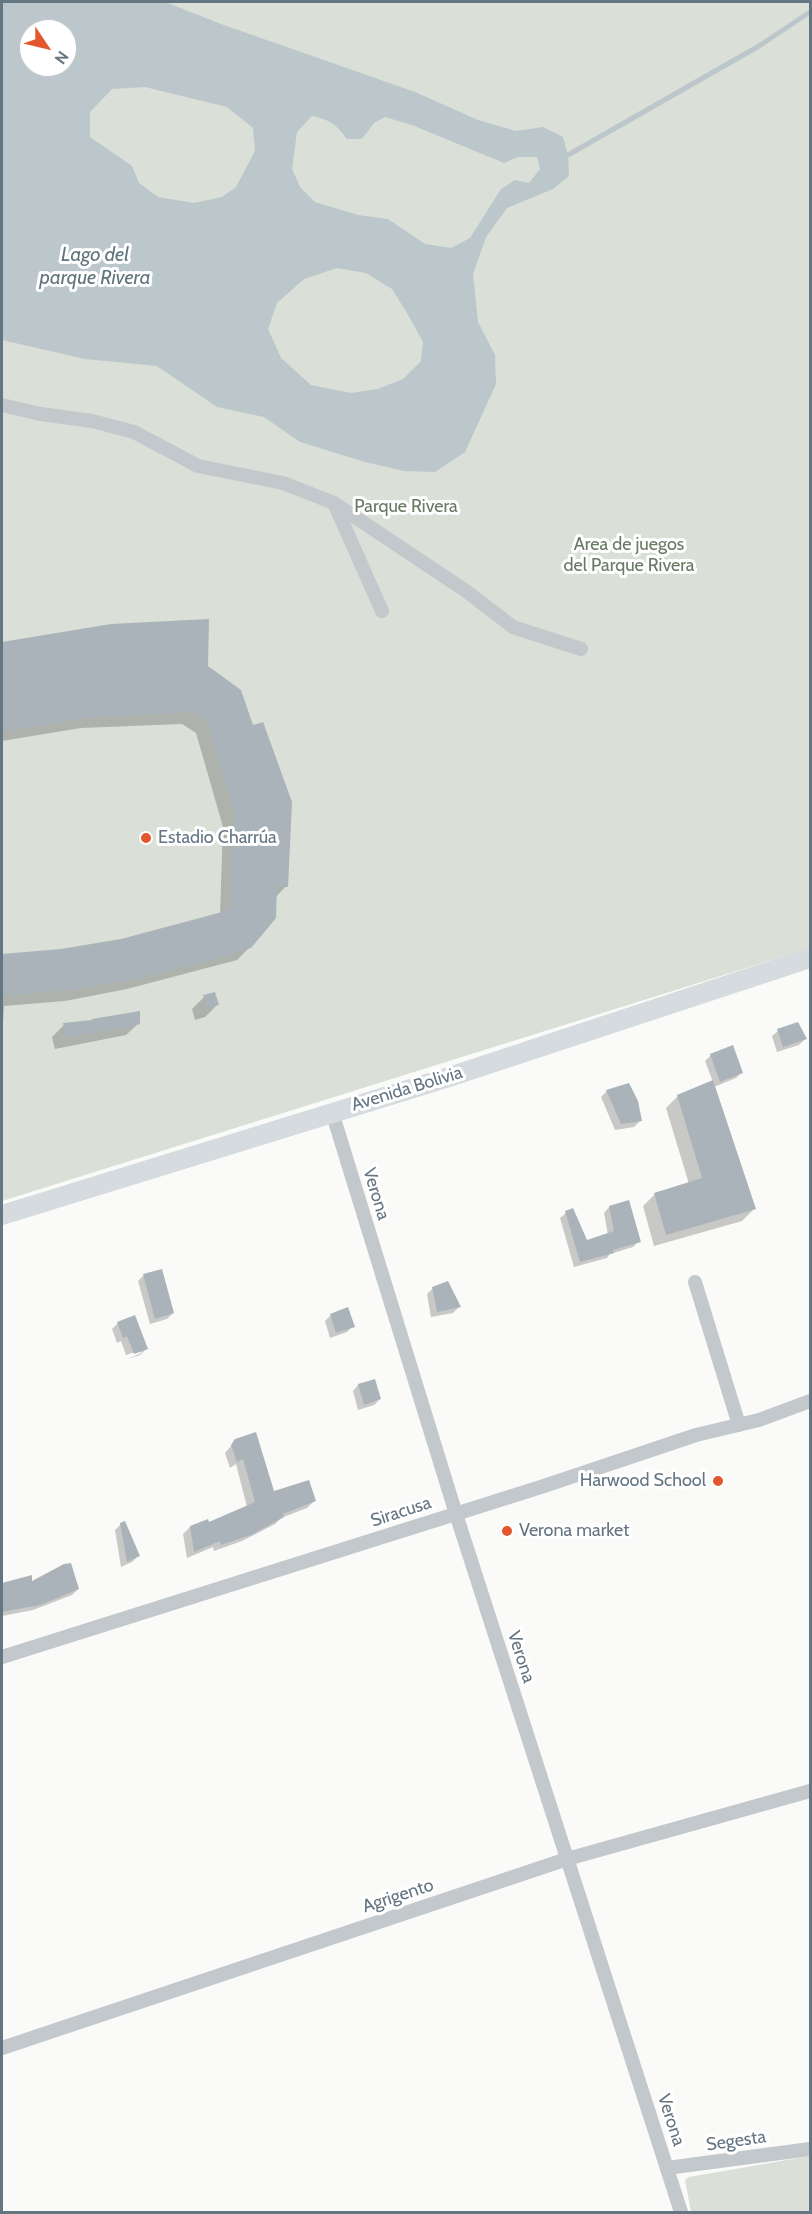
<!DOCTYPE html>
<meta charset="utf-8">
<style>
body{margin:0}
#map{position:relative;width:812px;height:2214px;overflow:hidden;background:#fafaf8;font-family:Cabin,sans-serif}
canvas{display:block}
.frame{position:absolute;inset:0;border:3px solid #657683;pointer-events:none}
.north{position:absolute;left:18px;top:18px;width:60px;height:60px;box-sizing:border-box;background:#fff;border:2px solid #c1c8cd;border-radius:50%;rotate:125deg;font-size:16px;font-weight:700;line-height:24px;text-align:center;color:#657683}
.north::after{content:'';display:block;margin:auto;width:21px;height:27px;background:#e4572e;clip-path:polygon(50% 0,100% 100%,50% 72%,0 100%)}
</style>
<div id="map">
<canvas width="812" height="2214"></canvas>
<div class="frame"></div>
<div class="north">N</div>
</div>
<script>
const ctx = document.querySelector('canvas').getContext('2d');
ctx.lineJoin = 'round';
function paint(path, color) {
  ctx.fillStyle = color;
  ctx.fill(path, 'evenodd');
}
function stroke(path, color, width, dash) {
  ctx.strokeStyle = color;
  ctx.lineWidth = width;
  ctx.lineCap = dash ? 'butt' : 'round';
  ctx.setLineDash(dash || []);
  ctx.stroke(path);
}
function label(font, color, halo, rows, align = 'center') {
  ctx.font = font + ' Cabin,sans-serif';
  ctx.lineWidth = 6;
  ctx.setLineDash([]);
  ctx.textBaseline = 'middle';
  ctx.strokeStyle = halo;
  ctx.fillStyle = color;
  for (const [text, x, y, turn = 0] of rows) {
    ctx.save();
    ctx.translate(x, y);
    ctx.rotate((+turn || 0) * Math.PI / 180);
    ctx.textAlign = isNaN(turn) ? turn : align;
    if (halo) ctx.strokeText(text, 0, 0);
    ctx.fillText(text, 0, 0);
    ctx.restore();
  }
}
const green = new Path2D(`
 M2,2H810V948L2,1201ZM30,30H66V66H30Z
 M810,2156V2212H691L685,2180L689,2177Z`);
const water = new Path2D(`
 M2,2H165L221,24L415,92L478,120L516,131L543,127L563,137L568,155L569,176L553,189L507,208L486,237L473,274L478,322L495,355L496,384L465,452L435,472L404,471L365,462L300,442L264,417L217,407L157,366L85,359L2,340ZM30,30H66V66H30ZM145,87L227,107L253,128L255,151L236,187L222,197L194,203L158,197L139,183L132,166L90,137V112L112,89ZM312,116C330,120 336,124 347,139H362L374,123L385,117L412,125L504,163L518,157H537L540,169L529,183L515,180L501,189L470,238L451,248L425,244L388,219L358,215L315,202L300,187L292,169L297,132ZM337,268L366,273L392,289L407,313L423,342L421,361L403,379L378,389L351,393L311,385L281,358L268,329L277,303L304,279Z`);
const shadow = new Path2D(`
 M53,634L207,667L286,886L275,898L250,947L237,960L127,989L65,1001L4,1006L2,1042V955L61,950L122,941L220,914L223,827L196,733L182,724L81,728L2,741V644Z
 M204,997L217,1005L205,1017L195,1020L192,1009Z
 M91,1022L139,1023L126,1035L55,1049L52,1037L64,1025Z
 M778,1031L805,1039L799,1045L777,1052L772,1036Z
 M711,1055L741,1073L736,1078L714,1087L754,1209L742,1221L654,1246L643,1206L655,1194L689,1184L666,1108L678,1096L713,1082L705,1061Z
 M607,1091L640,1121L634,1127L615,1130L601,1097Z
 M609,1207L639,1241L633,1247L610,1254L607,1258L574,1267L560,1218L566,1213L586,1242L608,1235L604,1213Z
 M161,1271L173,1313L167,1319L150,1324L138,1281L143,1276Z
 M433,1288L459,1307L453,1313L431,1317L427,1294Z
 M347,1309L353,1326L347,1332L330,1338L325,1321L330,1316Z
 M118,1323L146,1349L140,1355L128,1359L141,1353V1350L126,1355L121,1341L117,1343L112,1329Z
 M358,1385L380,1399L374,1405L358,1410L353,1391Z
 M236,1440L273,1493L314,1501L307,1508L281,1518L275,1524L242,1541L214,1551L213,1547L187,1558L183,1534L190,1527L208,1524L247,1507L236,1464L230,1468L225,1453Z
 M121,1524L138,1556L132,1562L121,1567L115,1530Z
 M30,1577L31,1584L78,1589L72,1595L33,1610L2,1616V1585Z`);
const stream = new Path2D(`
 M568,155L759,46L810,12`);
const building = new Path2D(`
 M209,619L208,666L241,690L253,725L263,722L292,802L288,887H277L276,918L251,948L205,962L141,978L78,989L2,996V954L61,949L121,939L226,911L231,905L235,814L207,721L195,712L94,717L2,732V642L111,624Z
 M215,992L219,1005L207,1008L203,995Z
 M140,1011V1024L130,1027L67,1037L63,1023L92,1020V1019Z
 M798,1022L807,1039L783,1047L777,1029Z
 M733,1045L743,1073L720,1082L710,1054Z
 M713,1080L756,1209L666,1235L654,1193L702,1178L677,1095Z
 M629,1083L638,1101L642,1121L621,1124L606,1090Z
 M629,1200L641,1242L613,1250L614,1253L580,1262L565,1211L573,1208L587,1240L614,1231L609,1206Z
 M162,1269L174,1313L155,1319L143,1274Z
 M448,1281L461,1307L437,1312L432,1287Z
 M348,1307L355,1327L336,1333L330,1314Z
 M135,1315L148,1349L134,1354L127,1336L123,1338L117,1322Z
 M375,1379L381,1399L364,1405L358,1384Z
 M256,1432L274,1491L309,1480L316,1501L283,1514L284,1517L251,1535L221,1545L220,1541L194,1552L190,1526L208,1519L209,1522L255,1502L243,1459L237,1462L231,1445L235,1439Z
 M125,1521L140,1556L127,1562L120,1523Z
 M71,1563L79,1589L40,1605L2,1612V1583L32,1575V1581L64,1564Z`);
const street = new Path2D(`
 M2,405L40,414L92,421L134,432L198,466L283,483L334,503L466,591L513,627L581,649
 M334,503L382,611
 M332,1112L456,1514L681,2212
 M695,1282L739,1425
 M2,1657L544,1486L696,1435L759,1420L810,1401
 M2,2048L567,1859L810,1791
 M667,2168L810,2149`);
const secondary = new Path2D(`
 M2,1215L446,1078L810,958`);
const markers = [
 [146,838,6,"#e4572e"],
 [718,1481,6,"#e4572e"],
 [507,1531,6,"#e4572e"]
];
const parkNames = [
 ["Parque Rivera",406,507],
 ["Area de juegos",629,545],
 ["del Parque Rivera",629,566]
];
const poiNames = [
 ["Estadio Charrúa",158,838],
 ["Harwood School",706,1481,"right"],
 ["Verona market",519,1531]
];
const streetNames = [
 ["Avenida Bolivia",407,1089,-17],
 ["Verona",376,1194,73],
 ["Siracusa",401,1512,-18],
 ["Verona",521,1657,72],
 ["Agrigento",398,1896,-18],
 ["Verona",671,2120,72],
 ["Segesta",736,2141,-8]
];
const waterNames = [
 ["Lago del",95,255],
 ["parque Rivera",95,278]
];
paint(green, '#dadfd7');
paint(water, '#bbc7cb');
paint(shadow, '#0003');
stroke(stream, '#bbc7cb', 5);
paint(building, '#aab3b9');
stroke(street, '#c3c8cc', 14);
stroke(secondary, '#d6dbdf', 20);
for (const [x, y, r, color] of markers) {
  const dot = new Path2D();
  dot.arc(x, y, r, 0, 2 * Math.PI);
  ctx.fillStyle = color;
  ctx.fill(dot);
  stroke(dot, '#fff', 2);
}
label('18px', '#687a64', '#fff', parkNames);
label('18px', '#657683', '#fff', poiNames, 'left');
label('18px', '#657683', '#fff', streetNames);
label('italic 20px', '#60757c', '#fff', waterNames);
</script>
